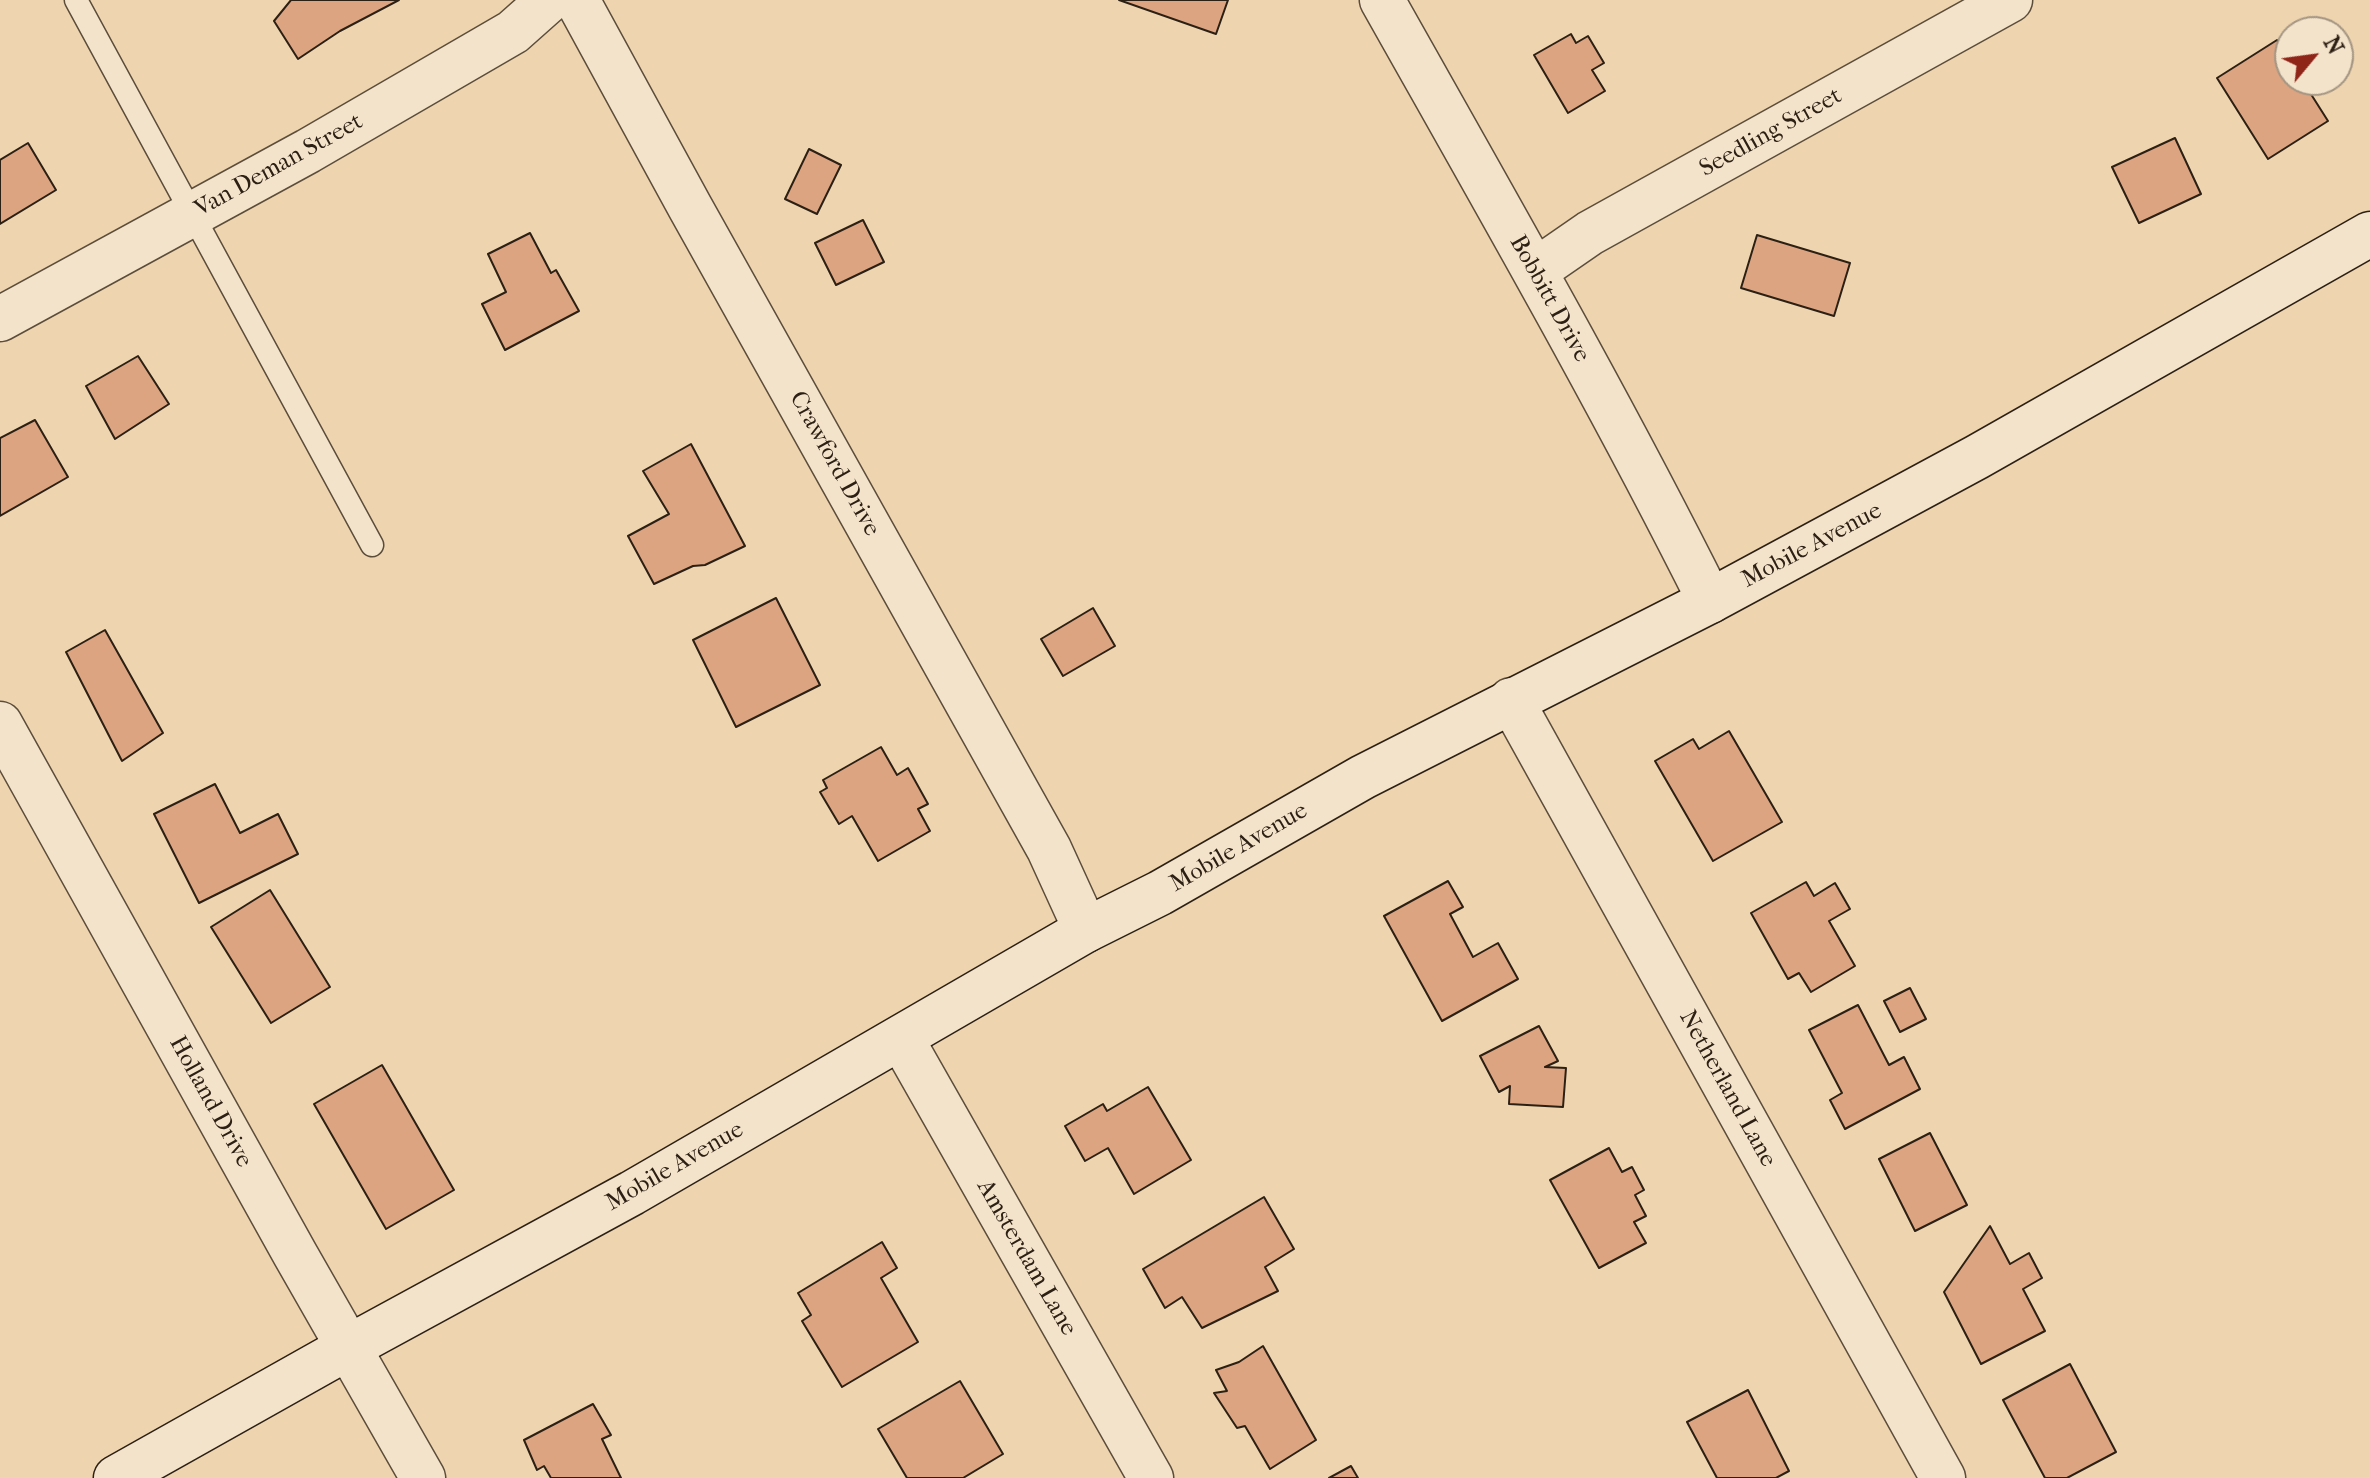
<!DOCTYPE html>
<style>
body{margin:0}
#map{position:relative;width:2370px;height:1478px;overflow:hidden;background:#eed4af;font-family:"IM FELL French Canon",serif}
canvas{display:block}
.north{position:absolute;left:2274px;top:16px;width:80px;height:80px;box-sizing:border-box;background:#f4e3cb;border:2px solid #a49582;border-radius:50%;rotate:61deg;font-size:22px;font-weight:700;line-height:32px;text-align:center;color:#2c2014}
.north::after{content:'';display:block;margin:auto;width:28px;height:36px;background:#8f2418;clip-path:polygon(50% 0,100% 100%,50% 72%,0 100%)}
</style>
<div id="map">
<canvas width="2370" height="1478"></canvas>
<div class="north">N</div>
</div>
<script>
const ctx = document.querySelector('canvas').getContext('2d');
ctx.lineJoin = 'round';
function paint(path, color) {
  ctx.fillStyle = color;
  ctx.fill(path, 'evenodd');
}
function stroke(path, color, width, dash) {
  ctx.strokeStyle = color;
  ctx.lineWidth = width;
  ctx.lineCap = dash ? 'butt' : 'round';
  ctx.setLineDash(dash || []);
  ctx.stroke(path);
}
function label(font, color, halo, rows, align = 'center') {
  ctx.font = font + ' "IM FELL French Canon",serif';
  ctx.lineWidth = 6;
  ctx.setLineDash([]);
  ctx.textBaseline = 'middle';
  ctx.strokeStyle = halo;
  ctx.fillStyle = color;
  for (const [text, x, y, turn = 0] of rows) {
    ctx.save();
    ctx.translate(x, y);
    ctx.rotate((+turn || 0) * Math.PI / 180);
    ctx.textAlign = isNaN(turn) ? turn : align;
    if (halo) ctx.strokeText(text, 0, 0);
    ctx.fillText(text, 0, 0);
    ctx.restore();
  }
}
const building = new Path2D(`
 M291,0H399L340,31L298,59L274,21Z
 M1119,0H1228L1216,34Z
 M1571,34L1576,43L1588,36L1604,63L1592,70L1605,91L1568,113L1534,55Z
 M2277,40L2290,61V80H2302L2328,121L2268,159L2217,78Z
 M2175,138L2201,194L2139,223L2112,167Z
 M28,143L56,190L0,224V160Z
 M809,149L841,165L817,214L785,199Z
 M863,220L884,262L836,285L815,243Z
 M530,233L551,273L556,270L579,311L505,350L482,304L506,292L488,254Z
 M1757,235L1850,263L1834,316L1741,288Z
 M138,356L169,404L115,439L86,386Z
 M35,420L68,477L0,516V438Z
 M691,444L745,546L705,565L693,566L654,584L628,536L669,514L643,471Z
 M776,598L820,685L736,727L693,640Z
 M1093,608L1115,646L1063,676L1041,639Z
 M105,630L163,733L122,761L66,652Z
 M1729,731L1782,822L1713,861L1655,761L1693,739L1699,749Z
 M881,747L897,775L908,768L928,804L918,809L930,831L878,861L852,816L839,824L820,792L827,788L823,780Z
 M215,784L240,833L278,814L298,854L199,903L154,814Z
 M1448,881L1463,907L1450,914L1473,957L1498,943L1518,979L1442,1021L1384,916Z
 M1806,882L1814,896L1835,883L1850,909L1829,921L1855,966L1811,992L1799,973L1788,979L1751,913Z
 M270,890L330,987L271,1023L211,927Z
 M1910,988L1926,1019L1900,1032L1884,1001Z
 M1858,1005L1889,1065L1904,1057L1920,1089L1845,1129L1830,1100L1842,1093L1809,1030Z
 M1539,1026L1558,1061L1545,1067L1566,1068L1563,1107L1509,1104L1510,1086L1499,1092L1480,1056Z
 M382,1065L454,1190L386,1229L314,1104Z
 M1148,1087L1191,1160L1134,1194L1108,1148L1085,1161L1065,1126L1103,1104L1107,1111Z
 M1930,1133L1967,1205L1915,1231L1879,1159Z
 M1609,1148L1622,1172L1632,1167L1644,1190L1635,1195L1646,1216L1634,1222L1646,1243L1599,1268L1550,1180Z
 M1264,1197L1294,1249L1265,1267L1278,1291L1202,1328L1182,1297L1165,1308L1143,1269Z
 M1990,1226L2010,1264L2029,1253L2042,1278L2023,1289L2045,1331L1981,1364L1944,1292Z
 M882,1242L897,1268L881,1278L918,1342L842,1387L802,1321L811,1315L798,1293Z
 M1263,1346L1316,1440L1270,1469L1245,1426L1237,1428L1214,1393L1227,1391L1216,1370L1239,1362Z
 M2070,1364L2116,1452L2067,1478H2045L2003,1400Z
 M960,1381L1003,1454L963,1478H907L878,1429Z
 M1748,1390L1789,1471L1776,1478H1717L1687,1422Z
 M593,1404L611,1435L602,1439L621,1478H551L544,1466L537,1470L524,1440Z
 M1351,1466L1358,1478H1329Z`);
const lane = new Path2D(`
 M76,0L372,545`);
const street = new Path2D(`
 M577,0L690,207L1049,849L1086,930
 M1382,0C1494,199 1608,397 1710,601
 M1535,271L1590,233L2010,0
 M0,319L308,151L513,32L549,0
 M1511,700L1943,1478
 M0,724L295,1254L423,1478
 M901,1038L1151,1478`);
const secondary = new Path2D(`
 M116,1478L349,1347L632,1193L1086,930L1160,893L1363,777L1710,601L1977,457L2370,234`);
const streetNames = [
 ["Seedling Street",1771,133,-29],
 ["Van Deman Street",279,166,-29],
 ["Bobbitt Drive",1549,299,61],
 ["Crawford Drive",834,464,61],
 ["Mobile Avenue",1812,546,-28],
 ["Mobile Avenue",1239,848,-30],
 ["Netherland Lane",1727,1089,61],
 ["Holland Drive",210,1102,61],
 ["Mobile Avenue",675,1167,-30],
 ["Amsterdam Lane",1026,1258,60]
];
paint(building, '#dca481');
stroke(building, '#2c2014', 2);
stroke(lane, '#5c4d3b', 25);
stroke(street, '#5c4d3b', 47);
stroke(secondary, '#2c2014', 47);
stroke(lane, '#f4e3cb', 22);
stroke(street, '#f4e3cb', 44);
stroke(secondary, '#f4e3cb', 44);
label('24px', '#2c2014', '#f4e3cb', streetNames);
</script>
